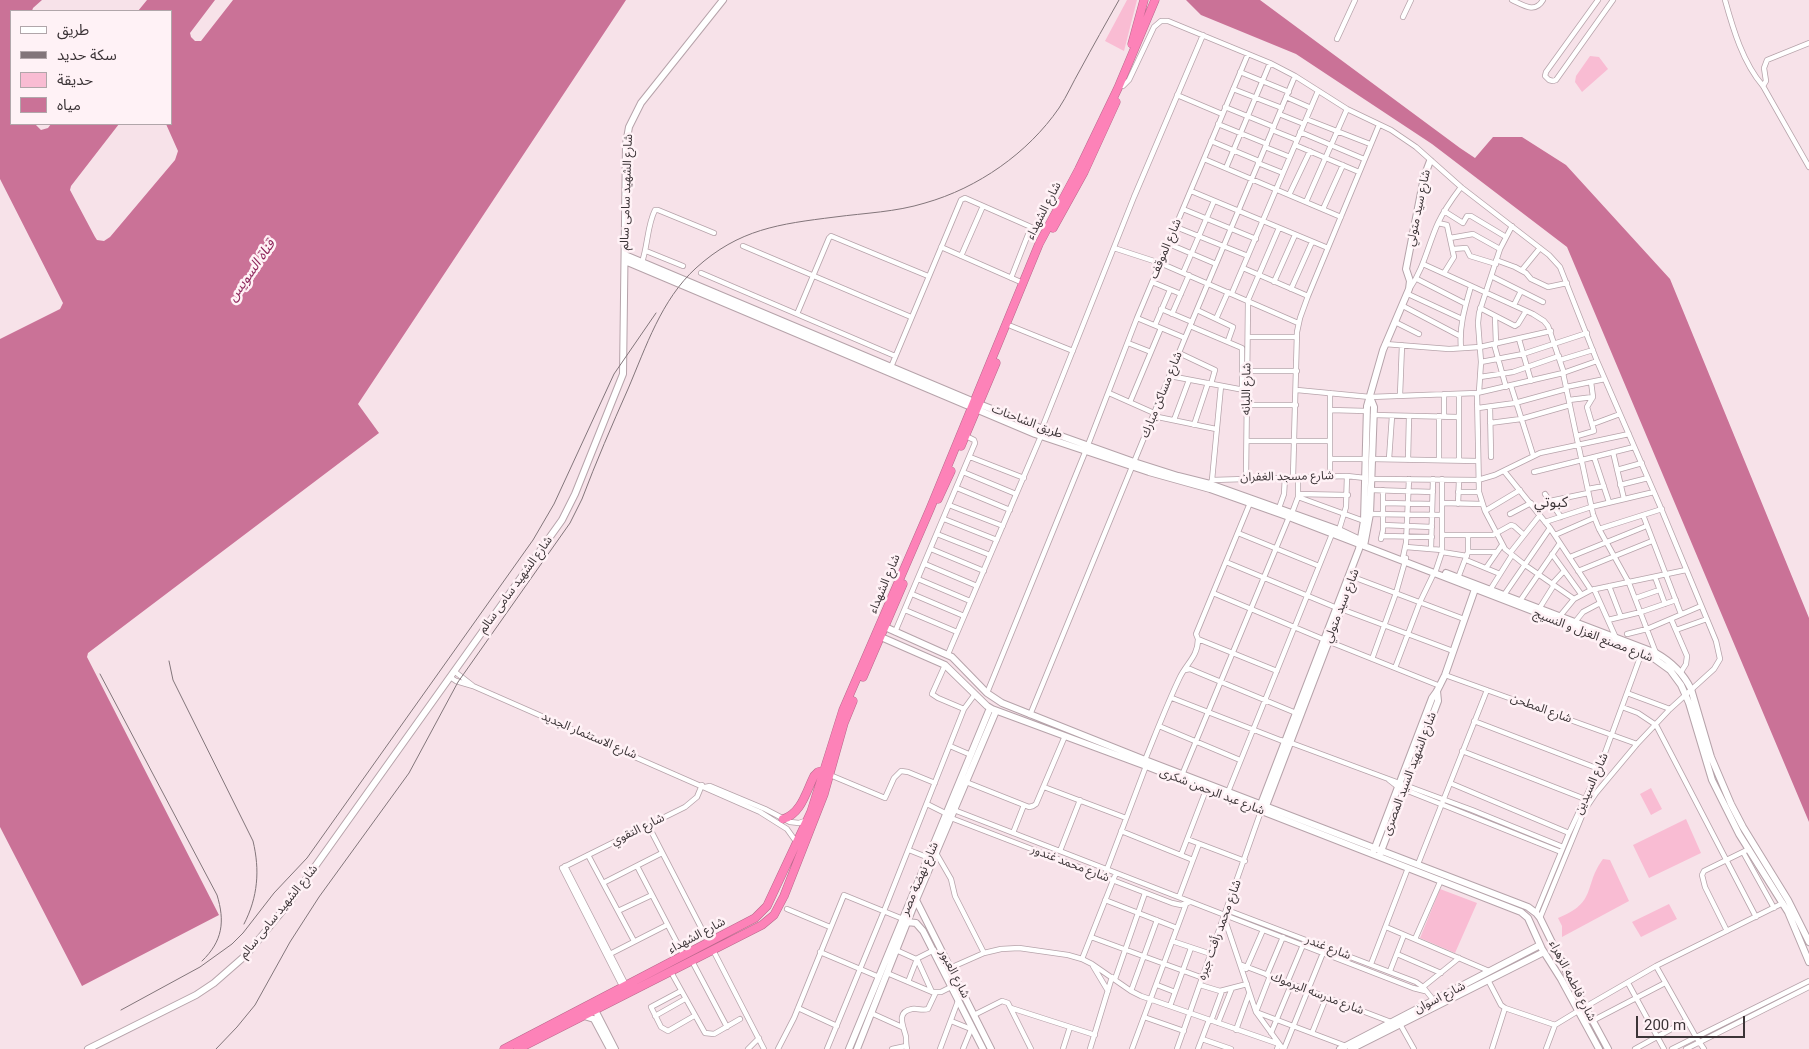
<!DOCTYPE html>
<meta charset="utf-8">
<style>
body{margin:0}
#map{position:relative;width:1809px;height:1049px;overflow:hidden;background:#f7e2e9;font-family:Roboto,"Noto Sans Arabic",sans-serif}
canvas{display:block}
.legend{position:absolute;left:10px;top:10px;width:162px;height:115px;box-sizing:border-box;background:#fff2f6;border:1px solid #b1a6aa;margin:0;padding:6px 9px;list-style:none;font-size:15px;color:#3c3437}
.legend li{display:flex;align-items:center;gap:10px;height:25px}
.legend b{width:25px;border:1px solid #b1a6aa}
.scale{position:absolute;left:1636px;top:1016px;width:109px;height:22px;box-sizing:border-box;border:2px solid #3c3437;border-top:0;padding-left:6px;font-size:15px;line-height:18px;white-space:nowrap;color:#3c3437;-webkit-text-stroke:4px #fff2f6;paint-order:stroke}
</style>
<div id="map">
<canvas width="1809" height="1049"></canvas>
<ul class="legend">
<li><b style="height:6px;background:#fff"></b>طريق</li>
<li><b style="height:6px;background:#82757a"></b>سكة حديد</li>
<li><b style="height:14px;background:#f9bcd3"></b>حديقة</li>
<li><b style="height:14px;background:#ca7297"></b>مياه</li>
</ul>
<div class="scale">200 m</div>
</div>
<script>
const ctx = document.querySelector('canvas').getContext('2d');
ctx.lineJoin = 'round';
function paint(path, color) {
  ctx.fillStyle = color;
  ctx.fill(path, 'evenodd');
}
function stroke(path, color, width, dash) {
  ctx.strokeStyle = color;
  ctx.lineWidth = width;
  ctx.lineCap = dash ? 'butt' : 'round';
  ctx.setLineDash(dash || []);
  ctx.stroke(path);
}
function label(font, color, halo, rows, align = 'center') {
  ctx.font = font + ' Roboto,"Noto Sans Arabic",sans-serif';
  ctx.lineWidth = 5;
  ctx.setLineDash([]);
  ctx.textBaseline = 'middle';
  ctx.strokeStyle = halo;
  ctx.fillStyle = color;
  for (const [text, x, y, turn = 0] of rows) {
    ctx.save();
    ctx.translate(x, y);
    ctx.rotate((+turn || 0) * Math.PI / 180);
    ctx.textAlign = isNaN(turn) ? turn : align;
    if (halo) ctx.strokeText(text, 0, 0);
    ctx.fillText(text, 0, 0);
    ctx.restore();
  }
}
const green = new Path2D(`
 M1127,0H1137L1124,51L1105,41Z
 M1590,56L1599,57L1608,69L1582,92L1575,82L1576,76Z
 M1651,788L1662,809L1651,815L1640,794Z
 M1686,819L1701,853L1649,878L1633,845Z
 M1603,859L1610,860L1629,901L1562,937V926L1558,918C1598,902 1583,886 1603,859Z
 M1440,889L1477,903L1455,953L1420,938Z
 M1669,904L1677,919L1641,937L1632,922Z`);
const water = new Path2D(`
 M0,0H42L33,8L32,11H11V124H35L41,130L48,128L51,124H119L71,186L70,190L95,237L97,240L104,241L110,237L175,160L178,151L166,124H171V11H138L147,0H215L190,33L191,37L195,41H201L233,0H626L358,404L379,433L88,653L87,657L219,915L82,986L0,827V339L60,309L63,303L0,179Z
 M1186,0H1260L1460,148L1475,158L1493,137H1522L1566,165L1670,279L1809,618V822L1567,247L1432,144L1296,54L1201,15Z`);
const street = new Path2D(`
 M1512,0C1523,5 1535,14 1543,0
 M1598,0L1546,72L1545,76L1549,80L1553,81L1556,80L1613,0
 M1725,0C1733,29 1743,63 1763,86L1809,167
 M1403,17L1411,0
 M1337,39L1355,0
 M1240,72L1289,92
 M1123,86L1129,80L1154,27L1161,21H1168L1270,63L1295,76L1347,109L1391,130L1416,147L1461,187L1549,255L1560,267L1597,361L1660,506L1716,641L1720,659L1714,669L1670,709L1637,744L1596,793L1584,811L1540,918
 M1763,86L1766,81L1764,68L1767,60L1809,43
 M1233,89L1282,108
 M1177,95L1222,114
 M1286,97L1311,108
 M1225,107L1274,127
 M1279,114L1304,124
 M1306,119L1370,144
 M1218,124L1267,144
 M1272,130L1297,140
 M1300,132L1364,159
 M1211,141L1259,161
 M1295,145L1359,172
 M1265,147L1290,157
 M1204,159L1341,217
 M1258,163L1283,173
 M1226,168L1270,63
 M1191,191L1328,248
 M1289,195L1310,151
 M1306,202L1347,109
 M1183,209L1256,239
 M1323,209L1343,165
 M1444,211L1463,223L1467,216H1471L1506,237
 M1438,223L1447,225L1454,257L1444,273
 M1176,227L1248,256
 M1450,238L1473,234L1500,249
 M1169,244L1216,264
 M743,246L911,317
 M941,247L1023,283
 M1114,248L1160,263L1298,323
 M1453,249L1466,248L1470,256L1496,264
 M646,251L683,266
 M961,256L983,206
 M1496,260L1515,267L1526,273L1531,279L1548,287L1567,283
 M642,262C648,245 647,226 655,210H658L714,233
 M1423,264L1533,314L1544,321L1548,326L1564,373
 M1243,268L1308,296
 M1522,270L1540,248
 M701,273L895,356
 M1183,273L1214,201
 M1491,276L1543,302
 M1417,279L1466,304
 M1152,282L1181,294
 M1274,282L1295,235
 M1410,288C1424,268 1428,245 1438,223C1444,210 1452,199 1461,187
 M1291,289L1312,242
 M1232,293L1318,91
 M1408,294L1462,319
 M1514,305L1521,291
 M1403,306L1460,336
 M1480,308L1515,326L1518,324L1526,311
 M1161,309L1192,322
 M1197,310L1233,327L1228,341
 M797,314L829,238L831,236L928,276
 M1172,314L1189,275
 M1495,316L1496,344
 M1137,318L1185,338
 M1216,319L1228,292
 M1395,322L1419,334
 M1155,325L1170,290
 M1011,326L1073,351
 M1190,326L1242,348V390
 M1248,337H1297
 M1519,339L1531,381
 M1128,343L1151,352
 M1385,344L1449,349L1480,347L1551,331
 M1494,344L1506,387
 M1461,348C1459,326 1465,307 1471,286
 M1179,353L1215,370L1211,384
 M1560,360L1593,350
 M1481,362L1523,354L1587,333
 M891,367L961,200L965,198L1031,227L1011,278
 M1246,371H1297
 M1563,373L1593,514L1599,529L1629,583L1656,653
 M1170,376L1244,390
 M1480,377L1513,372L1559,356
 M1511,386L1533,455
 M1566,387L1605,379
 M1297,390L1370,397L1477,393L1563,373L1597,361
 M1479,392L1481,362L1478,323L1479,313L1500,249L1512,226
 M1109,393L1154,413
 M1330,393V476
 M1477,393L1479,492L1485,511L1505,549L1525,565L1574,599
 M1459,394V460
 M1400,395L1402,345
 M1569,400L1593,397
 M1130,402L1161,328
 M1247,405H1296
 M1490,407L1491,457
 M1478,408L1515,403L1566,389
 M1330,410L1367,411
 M1373,415L1458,417
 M1153,416L1216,429
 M1444,417V394
 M1174,420L1189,380
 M1490,423L1521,419L1570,405
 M1593,424L1620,414
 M1194,425L1208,383
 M1042,428L1134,197L1203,35
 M1577,436L1594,431L1587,407L1593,397L1591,382
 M1247,441H1330
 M1613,452L1624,499
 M970,457L1024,478
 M1594,457L1609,502
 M1330,459H1366
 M1372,459L1478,461
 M1389,459L1392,416
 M1408,460L1409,416
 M1439,460V416
 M1617,470L1642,463
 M1504,471L1550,528L1591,590
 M963,472L1016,494
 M1534,472L1634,447
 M1293,477L1297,332L1300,318L1308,296L1379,125
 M1246,478L1248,300L1279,228
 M1371,479L1478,480L1495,475L1540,453L1629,434
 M1212,480L1221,386
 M1210,484L1212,480L1347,476L1365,478
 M1620,485L1648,478
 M957,488L1010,510
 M1588,489L1604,486
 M1371,490L1433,492
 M1458,492H1479
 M1298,494L1348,495
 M1545,494L1561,517
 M1298,497L1364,521
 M1550,501L1588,493
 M1250,503L1196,634L1198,639L1277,671
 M1383,503L1432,504
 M1442,503L1482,504
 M1458,504L1459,480
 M949,505L1003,526
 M1279,508L1284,494L1285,477
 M1485,511L1520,490
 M1292,513L1298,497V477
 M1370,514L1442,515
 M1510,514L1531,503
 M1643,515L1681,614
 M944,519L997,540
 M1545,522L1591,507L1654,492
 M1383,525L1432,527
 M1599,529L1662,509
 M1339,530L1346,507L1347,476
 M1238,533L1319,566
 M937,534L990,555
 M1442,535H1493L1511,525L1514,526L1524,535
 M1555,535L1594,518
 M1382,536L1432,537
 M1381,539L1383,530V490
 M1406,547L1442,550
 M931,549L984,571
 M1431,549L1433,479
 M1442,552L1467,556
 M1468,552H1497
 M1510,553L1540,515
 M1552,554L1581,594
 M1403,557L1406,543L1409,479
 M1570,557L1644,527
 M1466,560L1500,574
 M1226,562L1337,608
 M925,564L977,586
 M1486,568L1502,545
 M1436,570L1442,552V479
 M1578,571L1652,541
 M1353,577L1464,619
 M1655,577L1665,604
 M1458,578L1468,552V535
 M918,579L970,601
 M1552,584L1564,571
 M1609,586L1621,617
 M1594,589L1616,638
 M1490,590L1512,555
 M1213,593L1325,640L1440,686
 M912,594L964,616
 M1504,595L1550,528
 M1636,598L1659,590
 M1520,601L1560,543
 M1341,609L1453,651
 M1539,609L1554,585
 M905,610L957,632
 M1560,616L1574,599L1591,590L1686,570
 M1671,619L1687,656L1686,664L1681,672
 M1608,620L1641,612L1676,600
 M1575,622L1583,612L1600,603
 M1676,630L1707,619
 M895,632L975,443L974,440L966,436
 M1627,634L1647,629L1701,606
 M948,654L1041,436
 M1372,659L1396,593L1406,558
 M945,665L932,694L938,698L964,709
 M1395,668L1420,602L1434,573
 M1185,670L1190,669L1197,672L1296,713
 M454,671L472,685
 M1445,675L1637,744
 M450,677L456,681L473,686L760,812L787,829L797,843
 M987,693L1086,450L1137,318L1248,54
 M1627,693L1670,709
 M1172,698L1280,740L1294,744L1472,810L1563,847
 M1622,707L1638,713L1656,725L1756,917
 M1030,715L1185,338L1295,76
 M1474,721L1599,769
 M1159,726L1240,760
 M950,746L971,755
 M1462,751L1585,799
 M1145,760C1156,733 1167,704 1180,677C1187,663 1198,656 1198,639
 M830,775L885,798L894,778L901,771L908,772L935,783
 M1182,775L1289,517
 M1389,780L1398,787L1561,852
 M966,782L1029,807L1033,806L1036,804L1065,736
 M1450,783L1569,833
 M705,787L710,786L765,809L790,822L799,823L805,821
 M1044,787L1126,818
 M1228,792L1332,534
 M927,804L947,814
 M954,810L1413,988L1425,991
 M951,818L1172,903L1181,905L1190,902
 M648,825L709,943
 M1121,831L1193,860
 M1013,833L1024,805
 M1187,839L1245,861
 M909,850L929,858
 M1060,851L1080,800
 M1743,852L1774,908
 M936,853L951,879L955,896L984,953
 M588,855L634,941
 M1181,855L1206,790
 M1418,864L1487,690
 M565,866L626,985
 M637,866L684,956
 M1104,877L1146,766
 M603,883L662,853
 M1179,897L1199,844
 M1105,900L1177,928
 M787,909L830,927
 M1227,910L1416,982L1423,987L1435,1002
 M618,911L652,895
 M1536,913L1569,833L1599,769L1642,652
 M1225,916L1226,923L1256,1012L1283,1049
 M1386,927L1489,971
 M1727,931L1705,887L1702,875L1704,871L1749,849
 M1091,937L1203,978
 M1415,939L1441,880
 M1172,941L1211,954
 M713,950L764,1049
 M896,950L916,959L934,950
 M820,952L879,977
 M610,954L667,925
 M1397,954L1441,973
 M917,959L932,992
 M1082,959L1116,873
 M692,961L727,1027
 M1371,964L1408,868
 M1242,965L1391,1022
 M1093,966L1108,991
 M1656,966L1696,1037L1704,1049
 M950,968L984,953L1001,949L1019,948L1068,955L1082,959L1092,964L1131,991L1141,996L1279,1044L1277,1049
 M1246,969L1263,930
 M1390,971L1404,935
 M671,972L705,1033L714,1034L740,1019
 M887,973L932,992H941L951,987
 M1267,975L1283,937
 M1270,976L1256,1012L1346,1046
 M1115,979L1145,893
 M1488,980L1501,1005L1505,1008L1555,1025L1578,1011
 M908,982L917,959
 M1287,983L1303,945
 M1628,983L1664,1049
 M1157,985L1175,992
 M1200,985L1220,991L1247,984
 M1423,987L1459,958
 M623,988L562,868L685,807L697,797L702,785
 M681,991L651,1007L661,1027L668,1031L694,1016
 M1131,991L1157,920
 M1170,1006L1191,948
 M1585,1007L1656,966L1783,903
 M798,1008L837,1026
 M1011,1008L1095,1035
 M871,1013L902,1027
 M974,1015L1002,1001L1008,1003L1031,1049
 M655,1016L685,999
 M1144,1017L1184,1031
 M951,1021L971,1029
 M1211,1021L1222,991
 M1592,1021L1665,983
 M1218,1023L1232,988
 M1400,1024L1414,1049
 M1236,1030L1249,994
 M1271,1033L1291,985
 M1312,1033L1326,998
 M1202,1039L1231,1049
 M748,1049L759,1038
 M778,1049L794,1018L844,895L903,919
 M827,1049L884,911L964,709L975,694
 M892,1049L906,1046
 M907,1049C906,1045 906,1041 906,1037C904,1027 895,1012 912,1009C917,1008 922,1011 928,1009L936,992
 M940,1049L958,1001
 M963,1049L972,1027
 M1063,1049L1070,1027
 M1090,1049L1112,977
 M1132,1049L1186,904
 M1177,1049L1261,811
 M1198,1049L1209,1020
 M1284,1049L1323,953
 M1492,1049L1505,1008
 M1546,1049L1555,1025
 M1635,1049L1686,1021
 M1672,1049L1809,981
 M1686,1049L1809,987`);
const secondary = new Path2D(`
 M625,255L979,404L1061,436L1134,462L1178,476L1210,484L1339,530L1358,539
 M625,261L1035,434L1149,472L1210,489L1289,517L1652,657L1670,670L1681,685L1689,703L1712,780L1739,834L1788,912L1809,962
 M1364,546L1370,514L1374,407L1370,397
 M1446,573L1656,653C1672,662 1683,673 1691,689L1711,757L1731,804L1743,827L1788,900L1809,942
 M885,627L952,657L987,693L1002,703L1145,760L1528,907L1536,913L1540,918L1568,975L1608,1049
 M881,637L945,665L987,706L992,709L1146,766L1521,912L1528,918L1542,949L1561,979L1599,1049
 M1261,804L1359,549L1364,521L1367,406L1383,350L1409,289L1410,281L1406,269L1424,177L1430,161
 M1266,806L1341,609
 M1374,850L1432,698L1437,691L1445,675L1475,589
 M1380,854L1438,701L1437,691
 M916,900L991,1049
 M907,922L916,923L923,931L983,1049
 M595,1010L615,1049
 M584,1016L594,1019L610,1049
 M88,1049L196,995L214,983L246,955L289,903L562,520L575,494L623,374L626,144L629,127L641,103L723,0
 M849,1049L990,708
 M857,1049L916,900L996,711
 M1340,1049L1540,945
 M1351,1049L1544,952`);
const highway = new Path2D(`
 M1132,44L1144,0
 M1053,228L1084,172L1116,102
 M961,446L996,363
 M938,499L951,471
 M863,677L903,584
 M783,819C801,814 806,792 814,776L818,772L826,770
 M504,1049L755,918L767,906L811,812L843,710L930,509L1039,244L1079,169L1118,88L1155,0
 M518,1049L762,925L774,915L784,896L824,794L844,723L853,701`);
const rail = new Path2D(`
 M169,661L173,680L253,841C260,870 258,897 244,924
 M100,674L217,895C225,921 223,941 202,961
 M121,1010L200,967L232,944L243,933L274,893L307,858L533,540L554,504L614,374L656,313
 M216,1049L237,1027L255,1005L290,942L319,897L409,773L458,682L570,523L582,499C596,462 612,425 628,389C646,347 661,300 696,268C739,229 779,224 835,217C865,213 896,212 925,203C978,188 1028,153 1059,108C1067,96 1073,82 1080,70C1093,46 1106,23 1119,0`);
const streetNames = [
 ["شارع الشهيد سامى سالم",627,192,-88],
 ["شارع سيد متولي",1419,208,-78],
 ["شارع الشهداء",1044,211,-63],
 ["شارع الموقف",1166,249,-67],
 ["شارع اللبانه",1247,389,-89],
 ["شارع مساكن مبارك",1162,395,-68],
 ["طريق الشاحنات",1027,422,21],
 ["شارع مسجد الغفران",1287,477,-1],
 ["شارع الشهداء",885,584,-67],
 ["شارع الشهيد سامى سالم",516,585,-54],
 ["شارع سيد متولي",1342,606,-69],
 ["شارع مصنع الغزل و النسيج",1593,636,21],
 ["شارع المطحن",1541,709,20],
 ["شارع الاستثمار الجديد",589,736,23],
 ["شارع الشهيد السيد المصرى",1410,774,-69],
 ["شارع السيدين",1592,784,-66],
 ["شارع عبد الرحمن شكرى",1212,792,21],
 ["شارع التقوي",638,830,-26],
 ["شارع محمد غندور",1070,864,21],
 ["شارع نهضة مصر",920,879,-67],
 ["شارع الشهيد سامى سالم",279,912,-51],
 ["شارع محمد رأفت جيره",1220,930,-70],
 ["شارع الشهداء",697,936,-28],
 ["شارع غندر",1328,948,21],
 ["شارع العبور",954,974,63],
 ["شارع فاطمه الزهراء",1572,981,63],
 ["شارع مدرسه اليرموك",1317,994,21],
 ["شارع اسوان",1440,998,-27]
];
const waterNames = [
 ["قناة السويس",252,271,-55]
];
const quarterNames = [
 ["كبوتي",1551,503]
];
paint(green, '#f9bcd3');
paint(water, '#ca7297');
stroke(street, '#b6a3aa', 6);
stroke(secondary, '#b6a3aa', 8);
stroke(highway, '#b9678b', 9);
stroke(street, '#fff', 4.5);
stroke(secondary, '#fff', 6);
stroke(highway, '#fd82b8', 8);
stroke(rail, '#82757a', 1);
label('12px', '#3c3437', '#fff2f6', streetNames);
label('italic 14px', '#8e255a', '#fff2f6', waterNames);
label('15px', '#3c3437', '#fff2f6', quarterNames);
</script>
